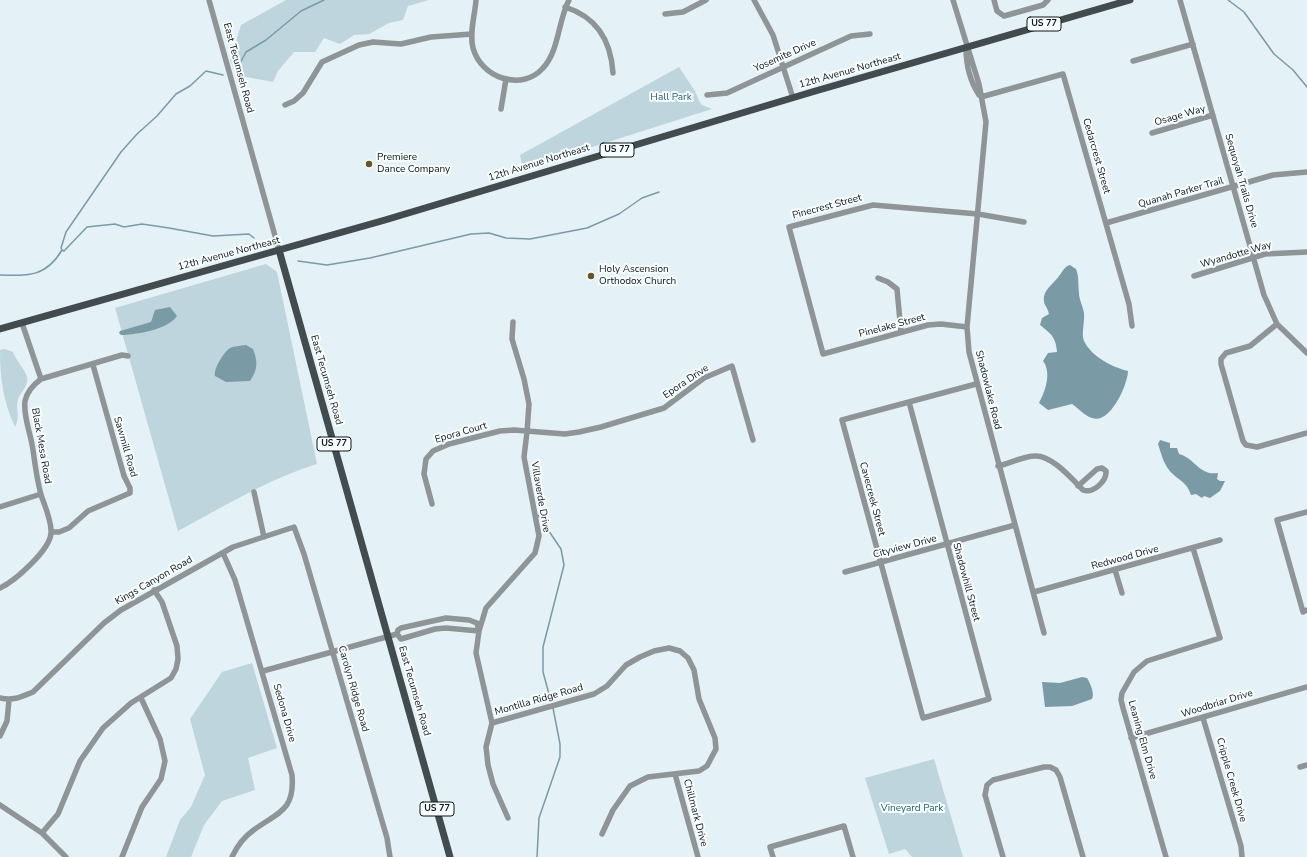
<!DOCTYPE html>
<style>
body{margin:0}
canvas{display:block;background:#e4f1f6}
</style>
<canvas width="1307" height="857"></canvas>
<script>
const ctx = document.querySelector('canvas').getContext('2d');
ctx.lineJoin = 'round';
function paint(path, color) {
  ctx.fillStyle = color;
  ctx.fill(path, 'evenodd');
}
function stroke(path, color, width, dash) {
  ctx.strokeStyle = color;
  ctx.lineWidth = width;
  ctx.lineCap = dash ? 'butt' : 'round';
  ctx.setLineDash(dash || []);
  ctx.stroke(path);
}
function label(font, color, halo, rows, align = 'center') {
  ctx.font = font + ' "Nunito Sans",sans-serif';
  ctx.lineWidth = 4;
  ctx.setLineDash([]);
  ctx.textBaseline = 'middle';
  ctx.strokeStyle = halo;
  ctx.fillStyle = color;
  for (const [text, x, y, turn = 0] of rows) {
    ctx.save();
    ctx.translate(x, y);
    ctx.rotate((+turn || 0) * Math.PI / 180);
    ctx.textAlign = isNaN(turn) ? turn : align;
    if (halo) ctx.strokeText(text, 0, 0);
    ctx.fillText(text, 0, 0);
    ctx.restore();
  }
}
const green = new Path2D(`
 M286,0H429L408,6L403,20L389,23L369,34L354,35L340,44L324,38L315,52H294L278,71L273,82L236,75L230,60L241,25Z
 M679,67L695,91L699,101L702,105L712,109L523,169L520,155Z
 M266,264L277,272L317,464C268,479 223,507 178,531L115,308Z
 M5,349L13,352C16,361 25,369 27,377C29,386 21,391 18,399C15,410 21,416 15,427C3,401 0,378 0,350Z
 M252,663L277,748L248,758L255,790L222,801L204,825L191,857H166L180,820L191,807L205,775L190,719L222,672Z
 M934,759L963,857H912L905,849L889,854L865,778Z`);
const water = new Path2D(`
 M1070,265L1076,269C1079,276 1078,284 1079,293C1079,300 1083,306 1084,313C1085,321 1081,334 1084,341C1092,357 1112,367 1128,371C1128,384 1110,425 1092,418C1085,416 1078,408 1072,404L1048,410L1039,403C1045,392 1052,373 1043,361L1048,353L1057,352C1056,337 1051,334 1040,325L1042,318L1049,314C1048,310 1047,308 1045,305C1040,291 1053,285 1059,276C1063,271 1064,267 1070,265Z
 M170,307L177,316C169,329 136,335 121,335L119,333L120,331L151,322L155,310Z
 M246,345L253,349C258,362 258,369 250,381L226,382L215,376C213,369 224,352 230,348C234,346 240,346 246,345Z
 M1160,440L1170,443V448H1177L1179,454C1195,458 1199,476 1218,473L1217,479L1220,481H1225L1220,491L1210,498L1204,496L1202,498L1196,494L1191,495C1186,480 1178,481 1169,470C1163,462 1161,453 1158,444Z
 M1082,677L1087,678C1090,683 1095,693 1092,699L1072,706L1045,707L1042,682L1060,683Z`);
const stream = new Path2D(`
 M1228,0L1244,12L1274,54L1293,70L1307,87
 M238,67L246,52L266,40L301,11L324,0
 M62,250L61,248L66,232L121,152L137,134L157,116L176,94L190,86L206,71L223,75
 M298,261L327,265L370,258L471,234L489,233L506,238L530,239L587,228L619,214L642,198L659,192
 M0,275C28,276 46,277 62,250L64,251L87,227L115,224L124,227L142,224L169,228L213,236L249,234L254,238
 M538,515L561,549L564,565L543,647V672L552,705
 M537,857L539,818L560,757V744L553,708`);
const minor = new Path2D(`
 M209,0L279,250
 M476,0C475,15 469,33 473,48C481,78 522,92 543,68C559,51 558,21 569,0
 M754,0L773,35L793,98
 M953,0L979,84L986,122L967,327L969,352L1044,633
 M994,0L997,11L1004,16L1043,5L1048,0
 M1180,0L1264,295L1277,324L1307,353
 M565,7C597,17 611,41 613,73
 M665,14L683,12L706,0
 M966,48C966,65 970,81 979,95
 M1133,61L1193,44
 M707,95L727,93L851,36L870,34
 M981,97L1063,74L1129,304L1132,326
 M285,105L294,101L303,93L322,62L359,45L373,42L401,44L431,37L472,34
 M501,109L506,79
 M1152,133L1213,115
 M1106,223L1273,175L1307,172
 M1194,276L1265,254L1307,252
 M878,278L888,282L897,289L901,332
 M22,323L41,379
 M1277,324L1250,346L1226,353L1221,359V364L1243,441L1246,445L1257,447L1307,433
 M967,327L941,324L928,325L823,354L789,227L873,205L978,214L1024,222
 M909,402L989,699L923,718L842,420L976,384
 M998,466C1010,463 1022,457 1034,456C1051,454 1072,479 1083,490C1093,494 1107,481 1106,471L1102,468L1097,469L1078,486
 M254,492L264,537
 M432,504L424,474L426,459L433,451L449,444L500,431L514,430L565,434L579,432L601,427L664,408L704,378L732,366L753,440
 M0,507L41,494
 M1307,512L1277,520L1303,612L1307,610
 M52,532H59L69,528L88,511L130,493V488L124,476L93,365
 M223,553L235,580L292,775C295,810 279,812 255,829C245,836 237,846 232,857
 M1115,570L1122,593
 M845,572L1015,525
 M0,588C15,581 50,550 51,533C52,522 45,506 41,495C37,480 35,465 33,450C31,434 23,417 25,401C27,391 33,385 41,379L122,355L128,356
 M1034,592L1220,540
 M446,618L469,620L477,623L479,631L446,628L435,629L401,639L397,634L398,630L401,628Z
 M263,671L397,634
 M0,698C13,701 21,697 33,692L104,623L121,610L233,547L294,527L304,554L387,838L390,857
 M1203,718L1241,846L1242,857
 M492,723L594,694L607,686L626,665L640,657L654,651L669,648L680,651L688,658L694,670L699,699L715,738L716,749L707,766L699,771L648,777L630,786L613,810L602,834
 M0,736L7,721L9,700
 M1131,738L1307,687
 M1300,767L1307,765
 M675,774L698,857
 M0,805L42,833L66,857
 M508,818L493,784L488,765L486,747L492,723L476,653L479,631L486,608L535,553L539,536L524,457L527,432L529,404L524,379L512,339L513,322
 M42,833L58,814L80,761L103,728L131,703L171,678L176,669L178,659L177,646L162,602L154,590
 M122,857L142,807L161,779L165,761L160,739L141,698
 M773,857L770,847L844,826L853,857
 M1003,857L985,795L987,785L993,780L1044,767H1050L1056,770L1060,777L1083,857
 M1166,857L1123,708L1121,700L1122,693L1134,672L1147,661L1220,638L1193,548`);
const major = new Path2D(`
 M279,250L450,857
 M0,329L385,220L812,92L1130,0`);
const markers = [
 [369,164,4,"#655724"],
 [591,276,4,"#655724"]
];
const shields = [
 [1044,24,34],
 [617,150,34],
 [334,444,34],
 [437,809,34]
];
const shieldNames = [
 ["US 77",1044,24],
 ["US 77",617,150],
 ["US 77",334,444],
 ["US 77",437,809]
];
const streetNames = [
 ["Yosemite Drive",785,56,-24],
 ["East Tecumseh Road",238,68,75],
 ["12th Avenue Northeast",850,71,-16],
 ["Osage Way",1180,116,-16],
 ["Cedarcrest Street",1096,156,74],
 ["12th Avenue Northeast",539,163,-17],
 ["Sequoyah Trails Drive",1241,181,74],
 ["Quanah Parker Trail",1181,193,-16],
 ["Pinecrest Street",827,207,-15],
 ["12th Avenue Northeast",229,254,-15],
 ["Wyandotte Way",1236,255,-16],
 ["Pinelake Street",892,326,-15],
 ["East Tecumseh Road",326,380,74],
 ["Epora Drive",686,382,-34],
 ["Shadowlake Road",988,390,76],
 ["Epora Court",461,433,-16],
 ["Black Mesa Road",41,446,80],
 ["Sawmill Road",125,447,74],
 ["Villaverde Drive",540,497,80],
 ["Cavecreek Street",872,499,75],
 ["Cityview Drive",905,547,-15],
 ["Redwood Drive",1125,558,-15],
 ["Kings Canyon Road",154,581,-30],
 ["Shadowhill Street",966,582,75],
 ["Carolyn Ridge Road",353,689,74],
 ["East Tecumseh Road",414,691,74],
 ["Montilla Ridge Road",539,700,-16],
 ["Woodbriar Drive",1217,704,-17],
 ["Sedona Drive",284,713,74],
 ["Leaning Elm Drive",1142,740,74],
 ["Cripple Creek Drive",1231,780,74],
 ["Chillmark Drive",695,813,75]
];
const parkNames = [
 ["Hall Park",671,98],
 ["Vineyard Park",912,809]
];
const poiNames = [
 ["Premiere",377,158],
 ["Dance Company",377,170],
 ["Holy Ascension",599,270],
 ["Orthodox Church",599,282]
];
paint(green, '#bed5dd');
paint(water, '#7a9ba6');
stroke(stream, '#7a9ba6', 1.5);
stroke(minor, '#8f9496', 5.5);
stroke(major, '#424c4f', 7);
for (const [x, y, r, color] of markers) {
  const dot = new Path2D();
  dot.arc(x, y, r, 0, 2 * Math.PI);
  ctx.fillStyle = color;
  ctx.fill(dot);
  stroke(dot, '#f8fdff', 1.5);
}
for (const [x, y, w] of shields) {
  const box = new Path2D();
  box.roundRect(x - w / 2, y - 7, w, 14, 3);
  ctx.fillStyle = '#f8fdff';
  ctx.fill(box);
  stroke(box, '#101516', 1);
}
label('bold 9px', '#101516', null, shieldNames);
label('10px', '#101516', '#f8fdff', streetNames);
label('10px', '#1d5f71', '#f8fdff', parkNames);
label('10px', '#101516', '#f8fdff', poiNames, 'left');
</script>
